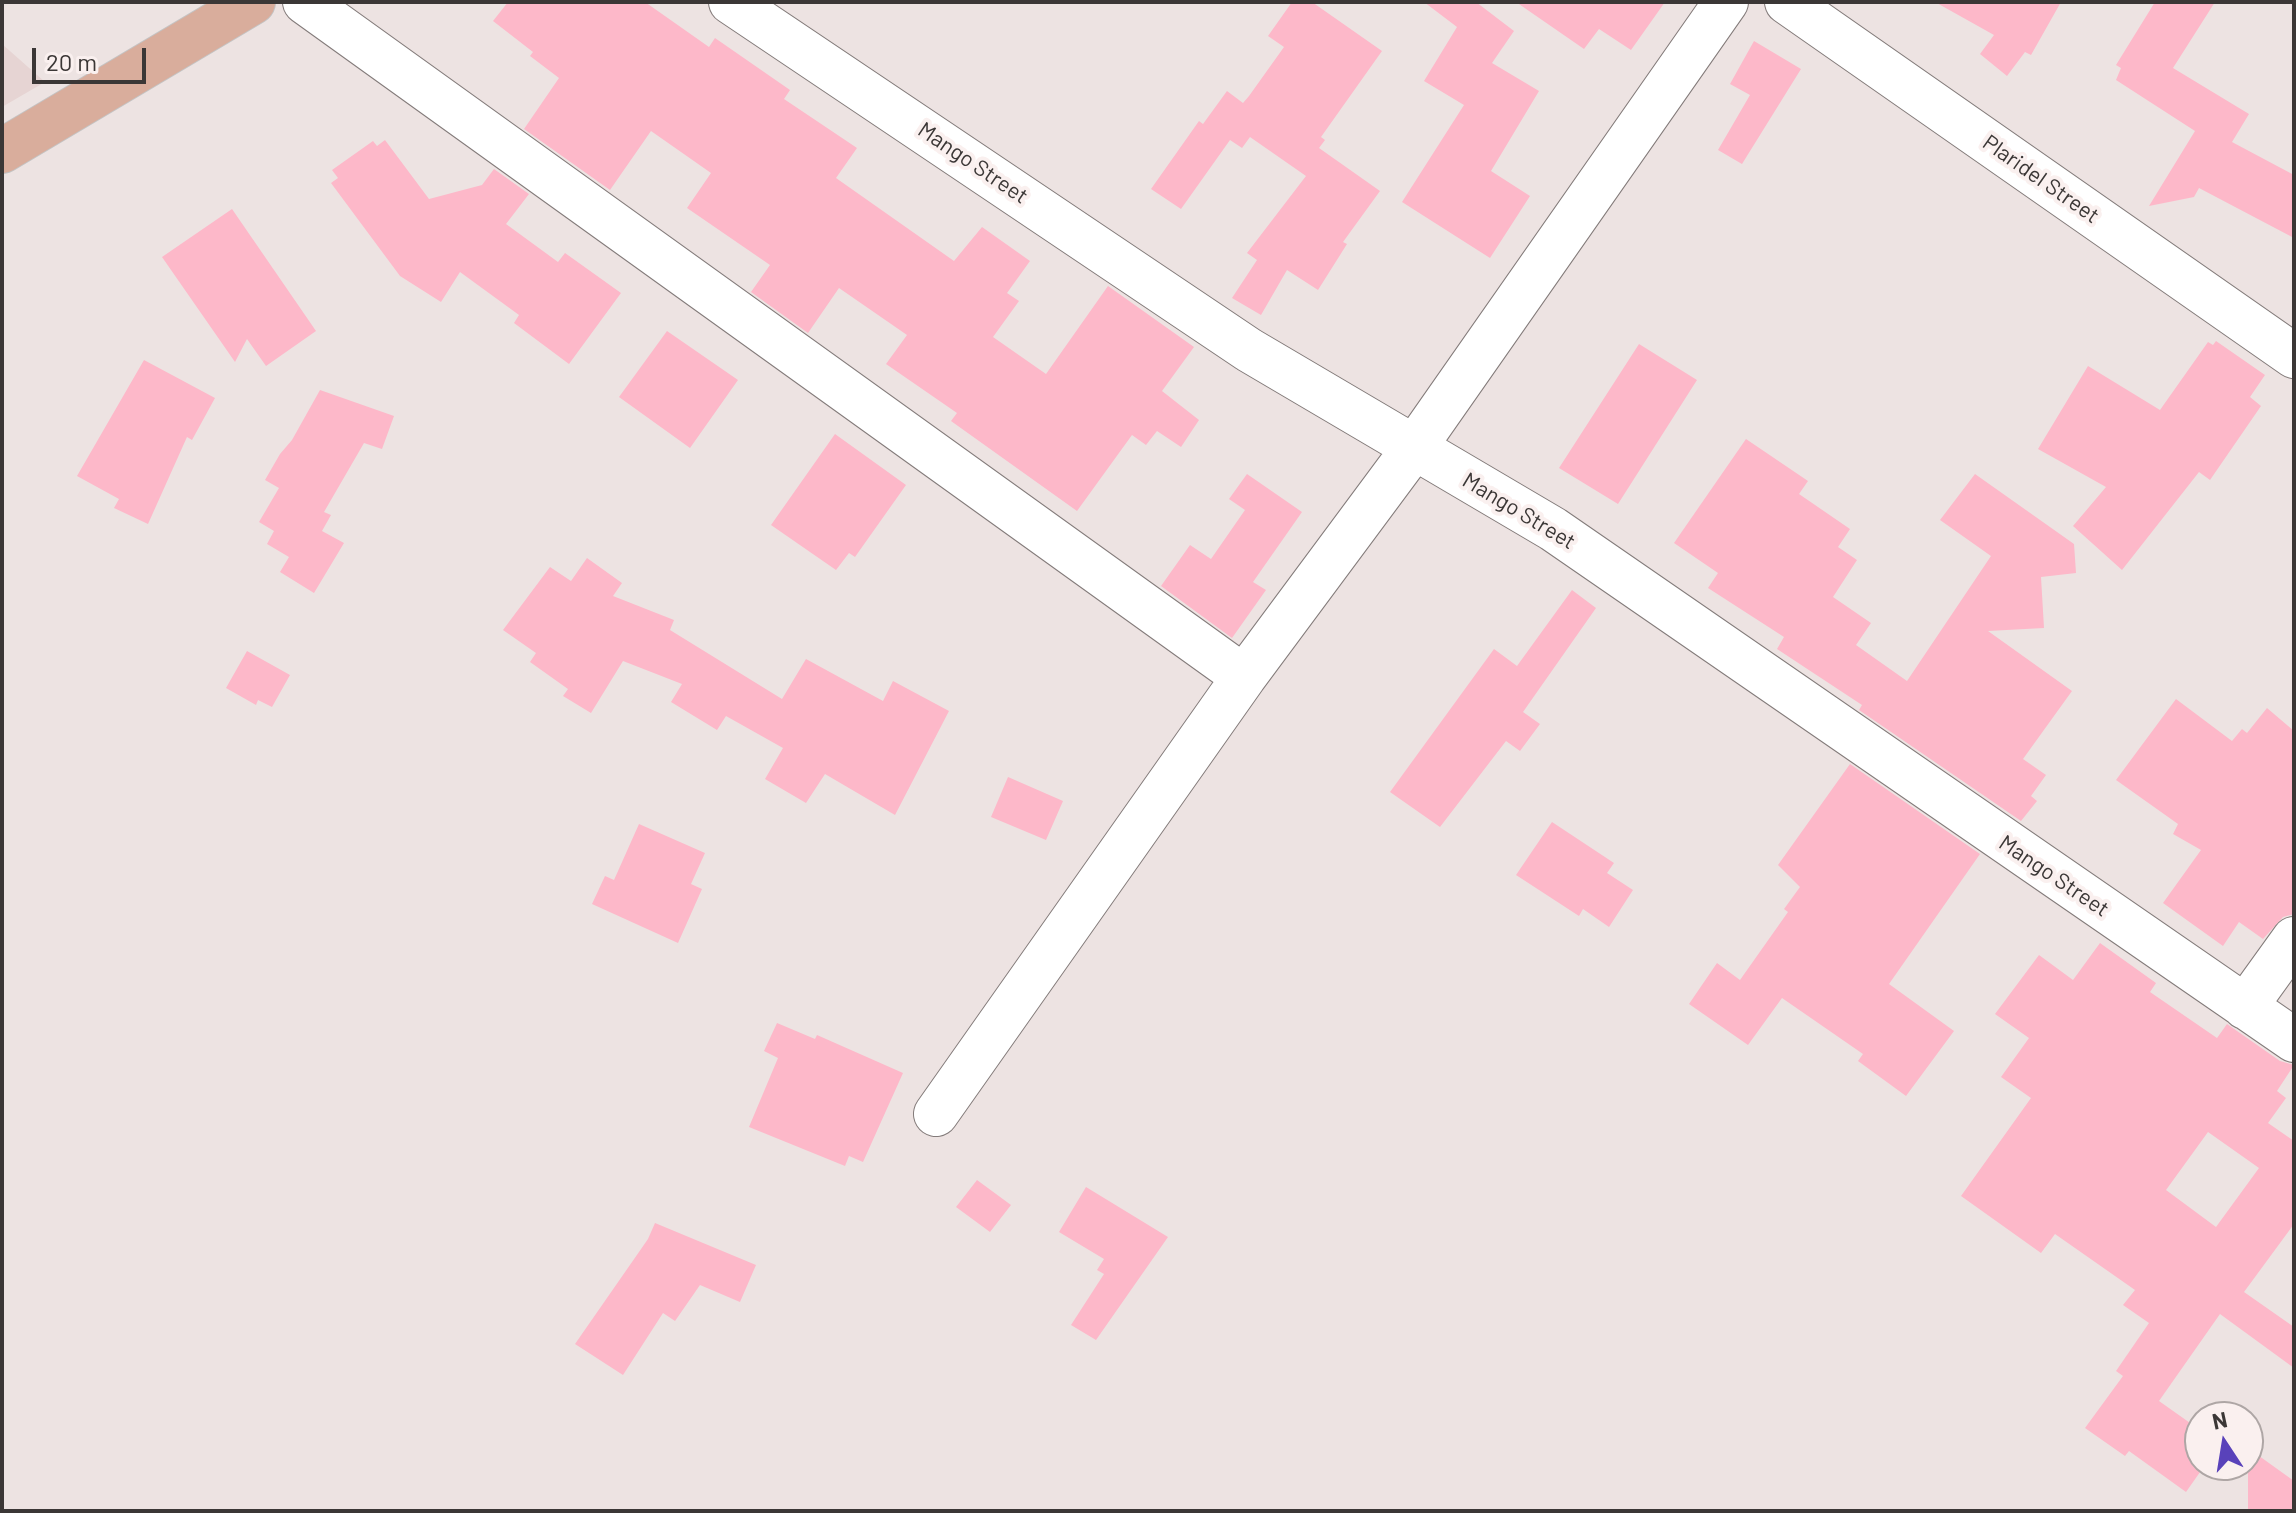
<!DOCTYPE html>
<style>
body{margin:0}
#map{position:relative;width:2296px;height:1513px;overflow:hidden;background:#ede3e2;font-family:Barlow,sans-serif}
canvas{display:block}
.frame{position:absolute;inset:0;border:4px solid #3b3736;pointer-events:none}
.north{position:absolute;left:2184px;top:1401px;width:80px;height:80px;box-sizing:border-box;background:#faf0ef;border:2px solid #aea6a5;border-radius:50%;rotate:348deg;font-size:22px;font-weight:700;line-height:32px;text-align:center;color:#3b3736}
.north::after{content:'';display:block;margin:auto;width:28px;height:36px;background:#5942ba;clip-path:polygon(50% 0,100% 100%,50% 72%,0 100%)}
.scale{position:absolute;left:32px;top:48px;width:114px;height:36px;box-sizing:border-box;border:4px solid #3b3736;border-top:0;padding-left:10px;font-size:24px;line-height:28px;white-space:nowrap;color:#3b3736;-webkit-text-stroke:6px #faf0ef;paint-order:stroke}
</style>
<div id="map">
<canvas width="2296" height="1513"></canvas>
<div class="frame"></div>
<div class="north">N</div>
<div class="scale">20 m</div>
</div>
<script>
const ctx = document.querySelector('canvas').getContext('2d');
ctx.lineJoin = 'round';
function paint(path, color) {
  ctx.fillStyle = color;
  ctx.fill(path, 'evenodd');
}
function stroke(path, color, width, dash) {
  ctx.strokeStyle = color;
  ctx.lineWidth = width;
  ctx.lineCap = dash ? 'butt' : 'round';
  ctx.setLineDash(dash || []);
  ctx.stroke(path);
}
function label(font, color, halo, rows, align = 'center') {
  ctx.font = font + ' Barlow,sans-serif';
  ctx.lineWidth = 8;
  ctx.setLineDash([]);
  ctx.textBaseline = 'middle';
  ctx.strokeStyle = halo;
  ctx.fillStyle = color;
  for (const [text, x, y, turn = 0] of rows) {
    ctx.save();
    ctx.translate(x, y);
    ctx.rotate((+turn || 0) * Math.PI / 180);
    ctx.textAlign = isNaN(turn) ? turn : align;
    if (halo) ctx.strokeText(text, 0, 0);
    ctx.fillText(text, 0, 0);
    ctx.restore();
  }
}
const built = new Path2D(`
 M2,44L45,82L2,107Z`);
const building = new Path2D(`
 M508,2H645L709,47L715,38L790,90L784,99L857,148L836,178L954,261L982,227L1030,261L1007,293L1019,301L993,337L1046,374L1108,286L1194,347L1162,391L1199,420L1181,447L1157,431L1146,445L1132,435L1077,511L951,421L957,413L886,364L907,335L839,288L808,333L751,292L770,265L687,208L711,173L651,131L610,190L524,129L559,78L530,56L533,52L493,21Z
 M1292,2H1312L1382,51L1321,137L1325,140L1319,148L1380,191L1343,242L1347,244L1318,290L1287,270L1261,315L1232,298L1257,260L1247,253L1306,176L1250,137L1242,148L1230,140L1181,209L1151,189L1199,121L1203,124L1227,91L1243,103L1249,96L1284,47L1268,36Z
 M1424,2H1476L1514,31L1492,63L1539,91L1491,171L1530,196L1490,258L1402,202L1464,105L1424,81L1457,27Z
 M1516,2H1665L1631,50L1599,29L1584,49Z
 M1935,2H2061L2031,55L2025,52L2007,76L1980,54L1994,35Z
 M2155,2H2215L2173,68L2249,114L2232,142L2294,175V238L2199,188L2194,197L2149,206L2195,131L2116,80L2121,68L2116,65Z
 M1754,41L1801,69L1742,164L1718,150L1750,95L1730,84Z
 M385,140L429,199L482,185L494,169L529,194L506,224L558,262L565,253L621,293L569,364L514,323L519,315L460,272L441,302L400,276L331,183L338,178L332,170L373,141L377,146Z
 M232,209L316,331L266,366L247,339L235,362L162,257Z
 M667,331L738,380L690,448L619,397Z
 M2216,341L2265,375L2250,397L2261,406L2210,480L2199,472L2122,570L2073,526L2106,487L2038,449L2088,366L2160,410L2208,342L2213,345Z
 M1639,344L1697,380L1618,504L1559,468Z
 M144,360L215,398L192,440L187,437L148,524L114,508L119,499L77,476Z
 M320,390L394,416L382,449L364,443L324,512L331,515L322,531L344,543L314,593L280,572L289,557L267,544L274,531L259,522L279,488L265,480L280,454L292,440Z
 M835,434L906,485L855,557L849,553L836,570L771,525Z
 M1746,439L1808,481L1799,494L1850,529L1838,547L1857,560L1833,597L1871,623L1856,645L1907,681L1991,556L1940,520L1975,474L2074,544L2076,573L2041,577L2044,628L1988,631L2072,691L2023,759L2046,775L2031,796L2037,801L2021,821L1859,710L1862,705L1777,649L1784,637L1708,588L1718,573L1674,543Z
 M1247,474L1302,512L1253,582L1266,590L1232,638L1161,586L1190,545L1211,559L1245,510L1229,499Z
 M587,558L622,583L613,596L674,620L670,630L782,699L806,659L883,701L893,681L949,711L895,815L825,774L806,803L765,779L783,748L726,716L717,730L671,702L682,684L623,661L591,713L563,696L568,689L530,662L536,653L503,630L550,567L571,581Z
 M1572,590L1596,608L1523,712L1540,724L1520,751L1506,741L1440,827L1390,792L1494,649L1517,666Z
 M247,651L290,675L272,707L258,700L256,705L226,688Z
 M2176,699L2232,741L2242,729L2247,733L2267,708L2294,731V914L2283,917L2263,939L2239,922L2223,946L2163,903L2201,850L2173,834L2178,824L2116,780Z
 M1850,764L1980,854L1889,984L1954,1031L1906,1096L1858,1061L1863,1054L1782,998L1748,1045L1689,1004L1717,963L1740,980L1788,912L1784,909L1800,887L1778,865Z
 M1008,777L1063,801L1046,840L991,817Z
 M1552,822L1614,863L1607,873L1633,890L1609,927L1583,909L1579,916L1516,875Z
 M639,824L705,853L691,884L702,889L678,943L592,904L605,876L614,880Z
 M2100,943L2156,983L2150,992L2217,1038L2227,1024L2280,1061L2294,1065L2277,1091L2286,1098L2268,1123L2294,1141V1224L2244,1292L2294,1327V1368L2220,1314L2159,1401L2200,1430V1465H2205L2186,1492L2129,1451L2125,1456L2085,1428L2123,1376L2116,1371L2149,1323L2123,1305L2135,1290L2055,1234L2041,1253L1961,1196L2031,1098L2001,1077L2029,1038L1995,1014L2039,955L2073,980ZM2208,1132L2259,1168L2216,1227L2166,1190Z
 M777,1023L815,1039L817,1035L903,1073L863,1162L849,1156L845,1166L749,1127L778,1058L764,1051Z
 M977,1180L1011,1205L990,1232L956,1207Z
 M1086,1187L1168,1237L1096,1340L1071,1325L1104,1274L1097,1270L1104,1259L1059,1232Z
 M655,1223L756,1265L740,1302L700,1285L675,1321L663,1313L623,1375L575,1344L648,1239Z
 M2248,1448L2294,1481V1511H2248Z`);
const minor = new Path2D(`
 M305,2L1244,677
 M731,2L1249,350L1553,529L2294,1040
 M1787,2L2294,356
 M2245,1007L2294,939
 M936,1114L1244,677L1414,448L1726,2`);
const major = new Path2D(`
 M2,151L253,2`);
const streetNames = [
 ["Mango Street",973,163,34],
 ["Plaridel Street",2041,179,35],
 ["Mango Street",1519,511,31],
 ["Mango Street",2054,876,34]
];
paint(built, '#e6d4d3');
paint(building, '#fdb8c9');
stroke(minor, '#837b7a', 46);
stroke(major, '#c4c3c3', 46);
stroke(minor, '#fff', 44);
stroke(major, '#d9ad9c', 44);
label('22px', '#3b3736', '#faf0ef', streetNames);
</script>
